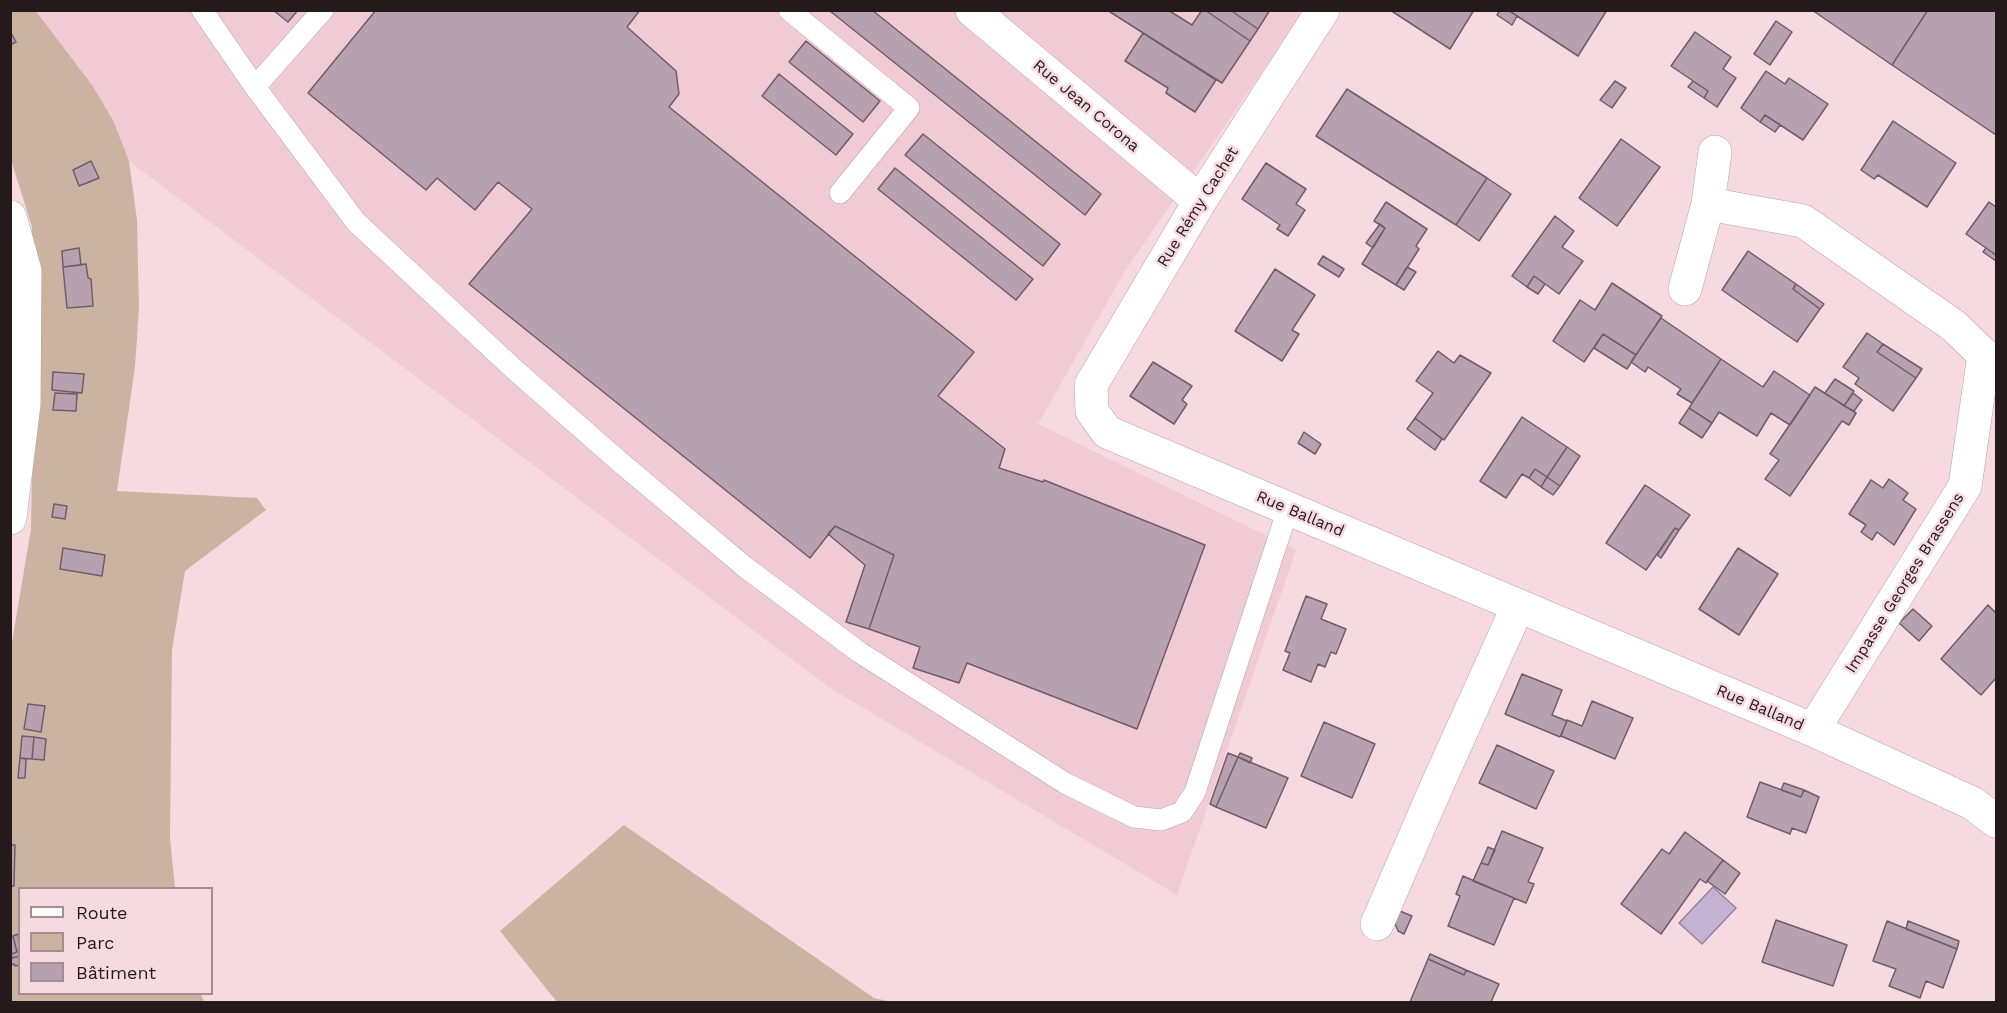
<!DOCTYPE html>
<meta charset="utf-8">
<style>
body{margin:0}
#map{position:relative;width:2007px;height:1013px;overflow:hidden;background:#f7dae0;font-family:"Work Sans",sans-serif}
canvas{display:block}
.frame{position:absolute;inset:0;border:12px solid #241a1c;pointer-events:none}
.legend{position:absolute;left:18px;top:887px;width:195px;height:108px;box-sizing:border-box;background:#f7dae0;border:2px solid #a38d92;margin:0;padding:8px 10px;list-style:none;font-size:18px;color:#241a1c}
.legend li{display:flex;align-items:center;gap:12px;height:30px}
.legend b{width:30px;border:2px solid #a38d92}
</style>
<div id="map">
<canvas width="2007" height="1013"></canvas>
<div class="frame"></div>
<ul class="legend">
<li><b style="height:8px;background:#fff"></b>Route</li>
<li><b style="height:16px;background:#cbb3a2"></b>Parc</li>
<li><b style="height:16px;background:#b7a1b0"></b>Bâtiment</li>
</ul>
</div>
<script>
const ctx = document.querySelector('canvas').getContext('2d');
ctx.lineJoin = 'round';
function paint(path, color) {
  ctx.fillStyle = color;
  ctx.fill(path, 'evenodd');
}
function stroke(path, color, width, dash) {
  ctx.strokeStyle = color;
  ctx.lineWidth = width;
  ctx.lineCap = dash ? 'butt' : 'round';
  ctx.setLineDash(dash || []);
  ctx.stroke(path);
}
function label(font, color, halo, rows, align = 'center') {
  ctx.font = font + ' "Work Sans",sans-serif';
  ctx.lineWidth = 5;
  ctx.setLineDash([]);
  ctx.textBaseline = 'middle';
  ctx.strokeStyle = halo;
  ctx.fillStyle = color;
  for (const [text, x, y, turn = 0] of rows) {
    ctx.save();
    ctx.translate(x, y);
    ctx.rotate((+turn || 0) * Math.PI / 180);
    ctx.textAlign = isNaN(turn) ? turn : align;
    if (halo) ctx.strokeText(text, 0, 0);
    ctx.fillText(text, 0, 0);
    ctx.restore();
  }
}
const built = new Path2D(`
 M1295,10L1301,15L1125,271L1038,424L1296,550L1177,895L830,688L129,161L113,120L92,85L36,11Z`);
const green = new Path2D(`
 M10,11H36L92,85L113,120L129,161L137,220L139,308L135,367L117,491L257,498L266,510L185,571L172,650L170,838L175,888H20V994H201L204,1002H11L10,654L31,529L33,399L32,227L11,160Z
 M624,825L874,998L892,1002H557L500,931Z`);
const water = new Path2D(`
 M1713,887L1736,908L1702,944L1679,923Z`);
const building = new Path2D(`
 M273,10H298L288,22Z
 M376,10H640L627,27L676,71L679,94L669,107L974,352L938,396L1005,449L999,468L1043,482L1044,480L1205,545L1137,729L967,663L959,683L913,668L920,647L869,629L894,555L835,526L810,558L469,284L532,209L498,182L475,210L437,178L426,190L308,93Z
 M872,10L1101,194L1085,215L830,11Z
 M1107,10H1168L1192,25L1202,10H1205L1250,41L1222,83Z
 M1205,10H1230L1258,29L1250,41Z
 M1230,10H1270L1258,29Z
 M1390,10H1474L1450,49Z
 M1500,10H1508L1517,16L1512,25L1497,15Z
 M1508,10H1607L1578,56Z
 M1812,10H1928L1892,65Z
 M1928,10H1996V135L1892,65Z
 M1776,21L1792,32L1770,65L1754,54Z
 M10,31L16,42L10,45Z
 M1695,32L1731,57L1723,69L1736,78L1717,107L1704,98L1708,91L1671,66Z
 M1143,33L1216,80L1195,112L1166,93L1168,88L1125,61Z
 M806,41L880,101L863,122L789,62Z
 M1766,71L1785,84L1789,78L1828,104L1803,140L1765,115L1760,122L1741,108Z
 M779,74L853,134L836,155L762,96Z
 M1615,81L1626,88L1612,108L1600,100Z
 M1693,81L1708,91L1704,98L1688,87Z
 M1347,89L1487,178L1456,225L1316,136Z
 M1765,115L1780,125L1775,132L1760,122Z
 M1893,121L1956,163L1927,207L1878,175L1874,179L1861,170Z
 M923,134L1060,244L1043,266L905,155Z
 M1621,139L1660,167L1617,226L1579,198Z
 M91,161L99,178L79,186L73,170Z
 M1266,163L1306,189L1296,204L1305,210L1288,236L1277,229L1280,225L1242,199Z
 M895,168L1033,279L1016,300L878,189Z
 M1487,178L1511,194L1479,241L1456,225Z
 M1386,202L1427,229L1416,246L1419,249L1396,285L1362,264L1385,228L1374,221Z
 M1989,202L1996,207V255L1966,234Z
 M1555,216L1574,231L1562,247L1583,261L1559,294L1534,276L1527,287L1512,276Z
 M1380,224L1385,228L1373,248L1366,243Z
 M79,248L81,265L63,267L62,251Z
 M1986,248L1996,255V261L1983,252Z
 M1748,251L1796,284L1793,289L1820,309L1797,342L1722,290Z
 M1323,256L1344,269L1339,277L1318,264Z
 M86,264L88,278L91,279L93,306L67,308L63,267Z
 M1407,267L1416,272L1404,290L1396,285Z
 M1275,269L1315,295L1292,330L1299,334L1282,361L1235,331Z
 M1534,276L1545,284L1538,294L1527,287Z
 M1612,283L1662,316L1636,355L1603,334L1584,362L1553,341L1580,300L1595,310Z
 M1796,284L1824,304L1820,309L1793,289Z
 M1661,318L1721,359L1692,403L1677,394L1681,389L1648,367L1645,372L1631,362Z
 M1867,333L1883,344L1877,352L1916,378L1893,411L1855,384L1859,378L1843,367Z
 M1603,334L1636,355L1627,369L1594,348Z
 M1883,344L1922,369L1916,378L1877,352Z
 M1438,351L1454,363L1460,355L1491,373L1444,440L1415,418L1433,393L1416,381Z
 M1721,359L1763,387L1774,371L1810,395L1790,425L1771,413L1757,436L1719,412L1712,423L1689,408Z
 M1153,362L1192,386L1182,400L1187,404L1174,424L1130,396Z
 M53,372L84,374L82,393L52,390Z
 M1835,379L1854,391L1844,406L1825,393Z
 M1815,387L1856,413L1849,425L1842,421L1790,496L1765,479L1779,460L1770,454Z
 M55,393L77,394L76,411L53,410Z
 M1853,393L1862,400L1854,411L1844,406Z
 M1689,408L1712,423L1702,438L1679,423Z
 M1522,417L1567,447L1547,477L1535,469L1529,478L1522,474L1506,498L1480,481Z
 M1415,418L1442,439L1435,450L1407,429Z
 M1304,432L1321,444L1315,454L1298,443Z
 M1567,447L1580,456L1560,486L1547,477Z
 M1535,469L1547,477L1541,487L1529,478Z
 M1547,477L1560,486L1553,495L1541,487Z
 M1889,479L1908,493L1903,500L1916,509L1894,545L1877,532L1872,540L1861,532L1866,525L1849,514L1871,480L1883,488Z
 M1645,485L1690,515L1679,530L1675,528L1646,570L1606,543Z
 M54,504L67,506L65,519L52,517Z
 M835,526L894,555L869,629L846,622L865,565L828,534Z
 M1675,528L1679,530L1661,558L1657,555Z
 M63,548L105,555L102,576L60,569Z
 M1738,548L1778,574L1739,635L1699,609Z
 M1306,596L1327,604L1321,619L1346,629L1336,654L1331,652L1325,667L1318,664L1311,682L1283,670L1290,653L1285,651Z
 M1988,605L1996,613V678L1981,695L1941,659Z
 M1913,609L1932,626L1919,641L1899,623Z
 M1522,674L1562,690L1552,715L1567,721L1560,737L1505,714Z
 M1592,701L1633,718L1615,759L1561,736L1567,720L1582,726Z
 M28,704L45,706L41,732L24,729Z
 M1324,722L1375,744L1352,798L1301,776Z
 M22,736L34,737L32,759L20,758Z
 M34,737L46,739L44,760L32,759Z
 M1497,745L1554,771L1536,809L1479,783Z
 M1228,753L1238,757L1216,807L1210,804Z
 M1240,753L1252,758L1250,763L1238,757Z
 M1238,757L1288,778L1266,828L1216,807Z
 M20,758L26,759L25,778H18Z
 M1760,782L1801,797L1804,790L1819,797L1806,833L1792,828L1790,834L1747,817Z
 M1784,783L1804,790L1801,797L1781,790Z
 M1502,831L1543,848L1528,882L1534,884L1526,903L1473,881L1481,863L1488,865Z
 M1685,832L1723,860L1706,883L1700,879L1661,934L1621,904L1662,849L1669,854Z
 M10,845H15L14,886H10Z
 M1488,847L1495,850L1488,865L1481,863Z
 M1723,860L1740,873L1725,894L1707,881Z
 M1463,876L1514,898L1494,945L1448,926L1460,896L1456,894Z
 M1395,909L1412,916L1404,934L1398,931L1392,916Z
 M1776,920L1847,945L1833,986L1762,962Z
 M1887,921L1957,949L1943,988L1926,981L1920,998L1889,986L1896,969L1873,961Z
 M1908,921L1959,941L1957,949L1906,929Z
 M18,934L20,956L12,958L11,954L17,952L13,936Z
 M13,936L17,952L11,954L12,958L20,956V965L15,966L14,964L10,965V937Z
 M1430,954L1466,970L1464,975L1428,959Z
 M1428,959L1464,975L1466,970L1499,984L1491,1002H1410Z`);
const service = new Path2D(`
 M202,10L255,87L356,222L515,370L620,462L745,567L859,652L1065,783L1134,817L1161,820L1182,812L1195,792L1288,509
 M789,10L909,108L840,193
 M255,87L323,10`);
const minor = new Path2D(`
 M972,10L1200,201
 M1323,10L1200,201L1091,385L1092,411L1107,432L1813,730L1972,803L1996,821
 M1708,204L1803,221L1954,326L1984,355L1965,486L1813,730
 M10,217L25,271L24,404L10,518
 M1685,289L1708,204L1715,152
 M1377,924L1435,790L1518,606`);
const streetNames = [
 ["Rue Jean Corona",1086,106,40],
 ["Rue Rémy Cachet",1198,207,-58],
 ["Rue Balland",1300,514,23],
 ["Impasse Georges Brassens",1905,583,-58],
 ["Rue Balland",1760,708,23]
];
paint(built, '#f0cbd3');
paint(green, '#cbb3a2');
paint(water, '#c3b2d1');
stroke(water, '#93849b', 1.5);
paint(building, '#b7a1b0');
stroke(building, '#705c6a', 1.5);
stroke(service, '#bda1a7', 22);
stroke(minor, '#bda1a7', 34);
stroke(service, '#fff', 21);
stroke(minor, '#fff', 33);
label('16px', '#241a1c', '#f7dae0', streetNames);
</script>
